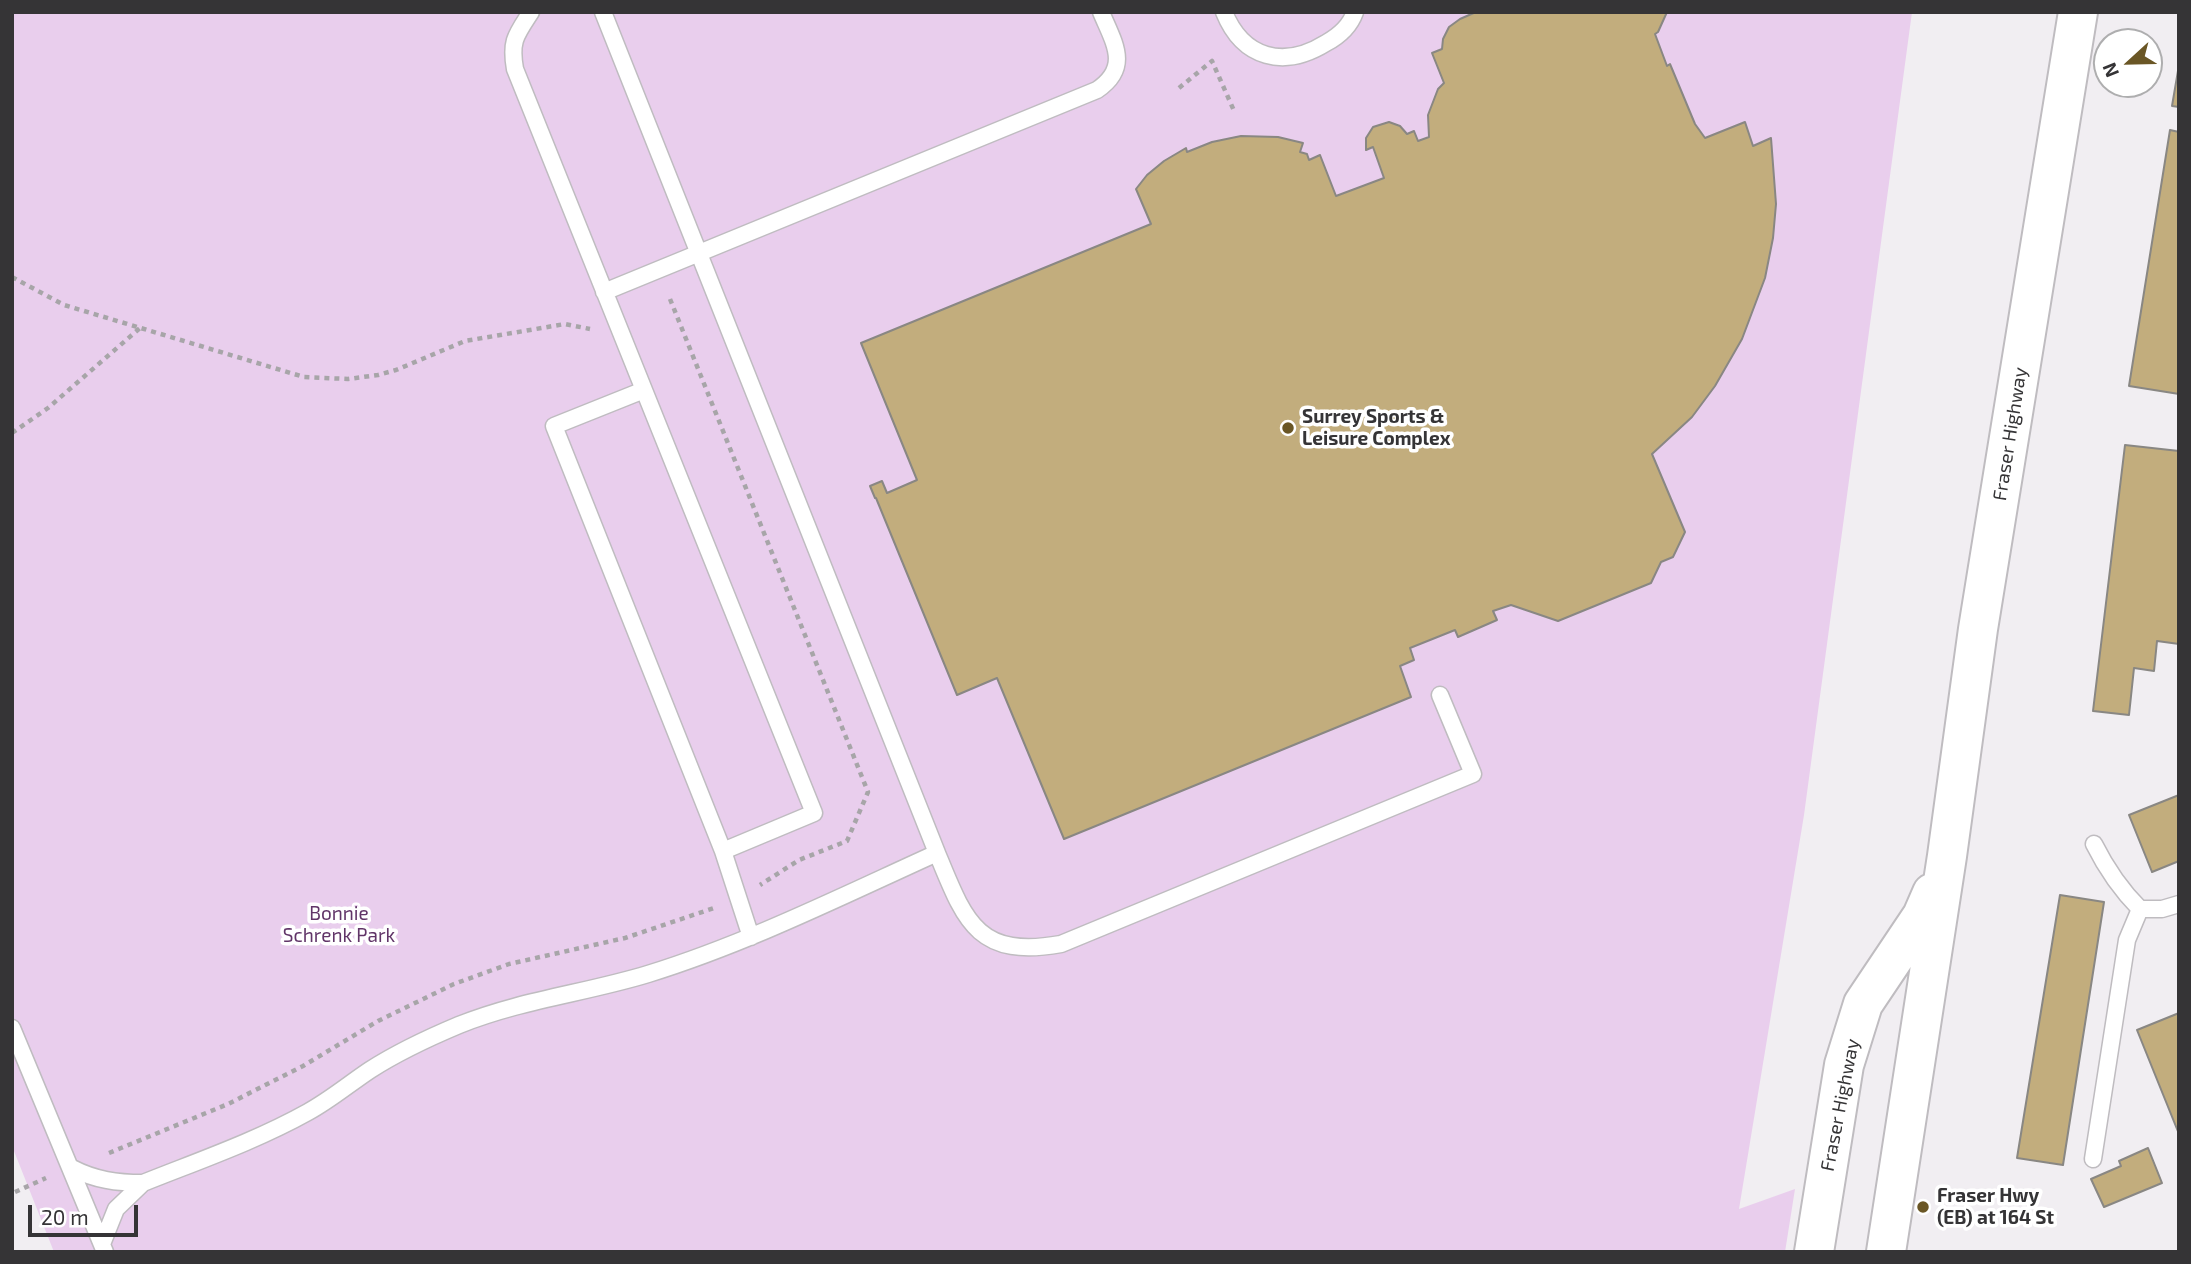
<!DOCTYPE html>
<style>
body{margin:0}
#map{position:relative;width:2191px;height:1264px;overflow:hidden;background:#f1eef2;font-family:"Exo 2",sans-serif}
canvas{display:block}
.frame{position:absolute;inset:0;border:14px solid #353436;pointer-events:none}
.north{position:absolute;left:2093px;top:28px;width:70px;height:70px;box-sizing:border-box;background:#fff;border:2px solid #aeaeaf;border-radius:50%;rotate:248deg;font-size:19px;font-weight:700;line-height:28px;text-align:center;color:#353436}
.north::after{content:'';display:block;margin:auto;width:24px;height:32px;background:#6a5625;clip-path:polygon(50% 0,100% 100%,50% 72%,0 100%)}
.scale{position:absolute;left:28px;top:1205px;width:110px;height:32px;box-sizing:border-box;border:4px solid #353436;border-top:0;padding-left:9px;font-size:21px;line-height:24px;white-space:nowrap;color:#353436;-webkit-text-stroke:5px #fff;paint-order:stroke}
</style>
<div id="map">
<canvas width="2191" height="1264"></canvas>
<div class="frame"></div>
<div class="north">N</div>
<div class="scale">20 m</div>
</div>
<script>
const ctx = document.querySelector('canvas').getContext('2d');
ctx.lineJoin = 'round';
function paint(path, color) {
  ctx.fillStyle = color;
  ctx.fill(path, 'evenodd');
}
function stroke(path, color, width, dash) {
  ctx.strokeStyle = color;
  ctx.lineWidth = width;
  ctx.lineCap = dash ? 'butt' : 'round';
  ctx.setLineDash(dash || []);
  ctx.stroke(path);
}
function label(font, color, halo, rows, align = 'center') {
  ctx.font = font + ' "Exo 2",sans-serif';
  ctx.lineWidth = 7;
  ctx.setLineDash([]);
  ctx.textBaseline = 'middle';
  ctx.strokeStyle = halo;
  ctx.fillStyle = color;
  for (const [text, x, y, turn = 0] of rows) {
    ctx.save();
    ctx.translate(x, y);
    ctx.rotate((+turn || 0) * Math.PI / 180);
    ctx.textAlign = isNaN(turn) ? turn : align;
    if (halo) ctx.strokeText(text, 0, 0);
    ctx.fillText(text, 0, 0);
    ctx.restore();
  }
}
const green = new Path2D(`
 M12,12H1912L1804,815L1739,1209L1795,1189L1785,1252H54L12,1146Z`);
const building = new Path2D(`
 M1476,12H1667L1658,32L1655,34L1667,66L1670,64L1695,124L1705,138L1745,122L1753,146L1771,138L1776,204L1773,238L1765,278L1742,339L1715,386L1692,417L1652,454L1685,532L1673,557L1661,562L1651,583L1558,621L1511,605L1493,611L1497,620L1458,637L1455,630L1410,648L1414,660L1400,666L1411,697L1064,839L997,678L957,695L876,498H875L870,486L882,481L887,493L917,480L861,343L1151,224L1136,189L1147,175L1164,161L1186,148L1187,152L1212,142L1241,136L1278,137L1303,143L1300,152L1307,154L1309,160L1320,155L1336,196L1384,178L1373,147L1366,150V138L1373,127L1389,122L1400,126L1407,134L1414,131L1418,141L1429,137L1428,115L1438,89L1444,83L1432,53L1442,49L1443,39L1449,27L1460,19Z
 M2179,65V107L2172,106Z
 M2170,130L2179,132V394L2129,386Z
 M2125,445L2179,451V644L2157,641L2154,671L2134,668L2129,715L2093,711Z
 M2179,795V861L2152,872L2129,815Z
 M2060,895L2104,902L2063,1165L2017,1158Z
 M2179,1013V1134L2137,1030Z
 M2148,1148L2162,1183L2104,1207L2091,1179L2121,1166L2119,1161Z`);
const path = new Path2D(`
 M1179,88L1212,61L1235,113
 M12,277L64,305L304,377L348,379L378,375L396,370L465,341L565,324L590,329
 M670,299L868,792L847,841L799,860L760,885
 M12,433L48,408L140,328
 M109,1153L228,1104L303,1066L378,1021L454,984L509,964L625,938L714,908
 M15,1192L46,1178`);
const lane = new Path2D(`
 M531,12C516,35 510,41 515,69L814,813L723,851
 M1224,12C1243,59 1284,69 1326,43C1339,36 1350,26 1355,12
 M604,292L1097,90C1131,67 1114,43 1101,12
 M644,390L554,426L723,851L751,937
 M2094,844C2106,868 2121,890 2140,909H2162L2179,904
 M937,853C965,921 977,959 1061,944L1473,774L1440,695
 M12,1028L105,1252
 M2093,1159L2127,940L2140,909
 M72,1168C95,1180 117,1183 143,1183C198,1161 256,1141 308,1112C330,1100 349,1084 370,1070C398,1052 428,1038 459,1025C521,1000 586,993 648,974C748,943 842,896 937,853C828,572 713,293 603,12
 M102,1244L116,1209L143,1183`);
const primary = new Path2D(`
 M1814,1252L1844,1065L1863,1004L1922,916L1932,893
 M1886,1252L1947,856L1978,629L2078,12`);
const markers = [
 [1288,428,7,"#6a5625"],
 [1923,1207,7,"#6a5625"]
];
const poiNames = [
 ["Surrey Sports &",1302,417],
 ["Leisure Complex",1302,439],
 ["Fraser Hwy",1937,1196],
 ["(EB) at 164 St",1937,1218]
];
const streetNames = [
 ["Fraser Highway",2010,434,-81],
 ["Fraser Highway",1840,1105,-79]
];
const parkNames = [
 ["Bonnie",339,914],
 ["Schrenk Park",339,936]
];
paint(green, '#e9ceed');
paint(building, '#c2ad7d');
stroke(building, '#898783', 2);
stroke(lane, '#bfbcc0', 19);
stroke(primary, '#bfbcc0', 42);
stroke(path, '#a7a5a8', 4.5, [5, 5]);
stroke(lane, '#fff', 16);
stroke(primary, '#fff', 38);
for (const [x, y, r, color] of markers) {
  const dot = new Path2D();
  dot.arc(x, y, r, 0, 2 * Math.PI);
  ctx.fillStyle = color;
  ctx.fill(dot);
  stroke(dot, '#fff', 2.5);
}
label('bold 19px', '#353436', '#fff', poiNames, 'left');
label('19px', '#353436', '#fff', streetNames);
label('19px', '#613568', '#fff', parkNames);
</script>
